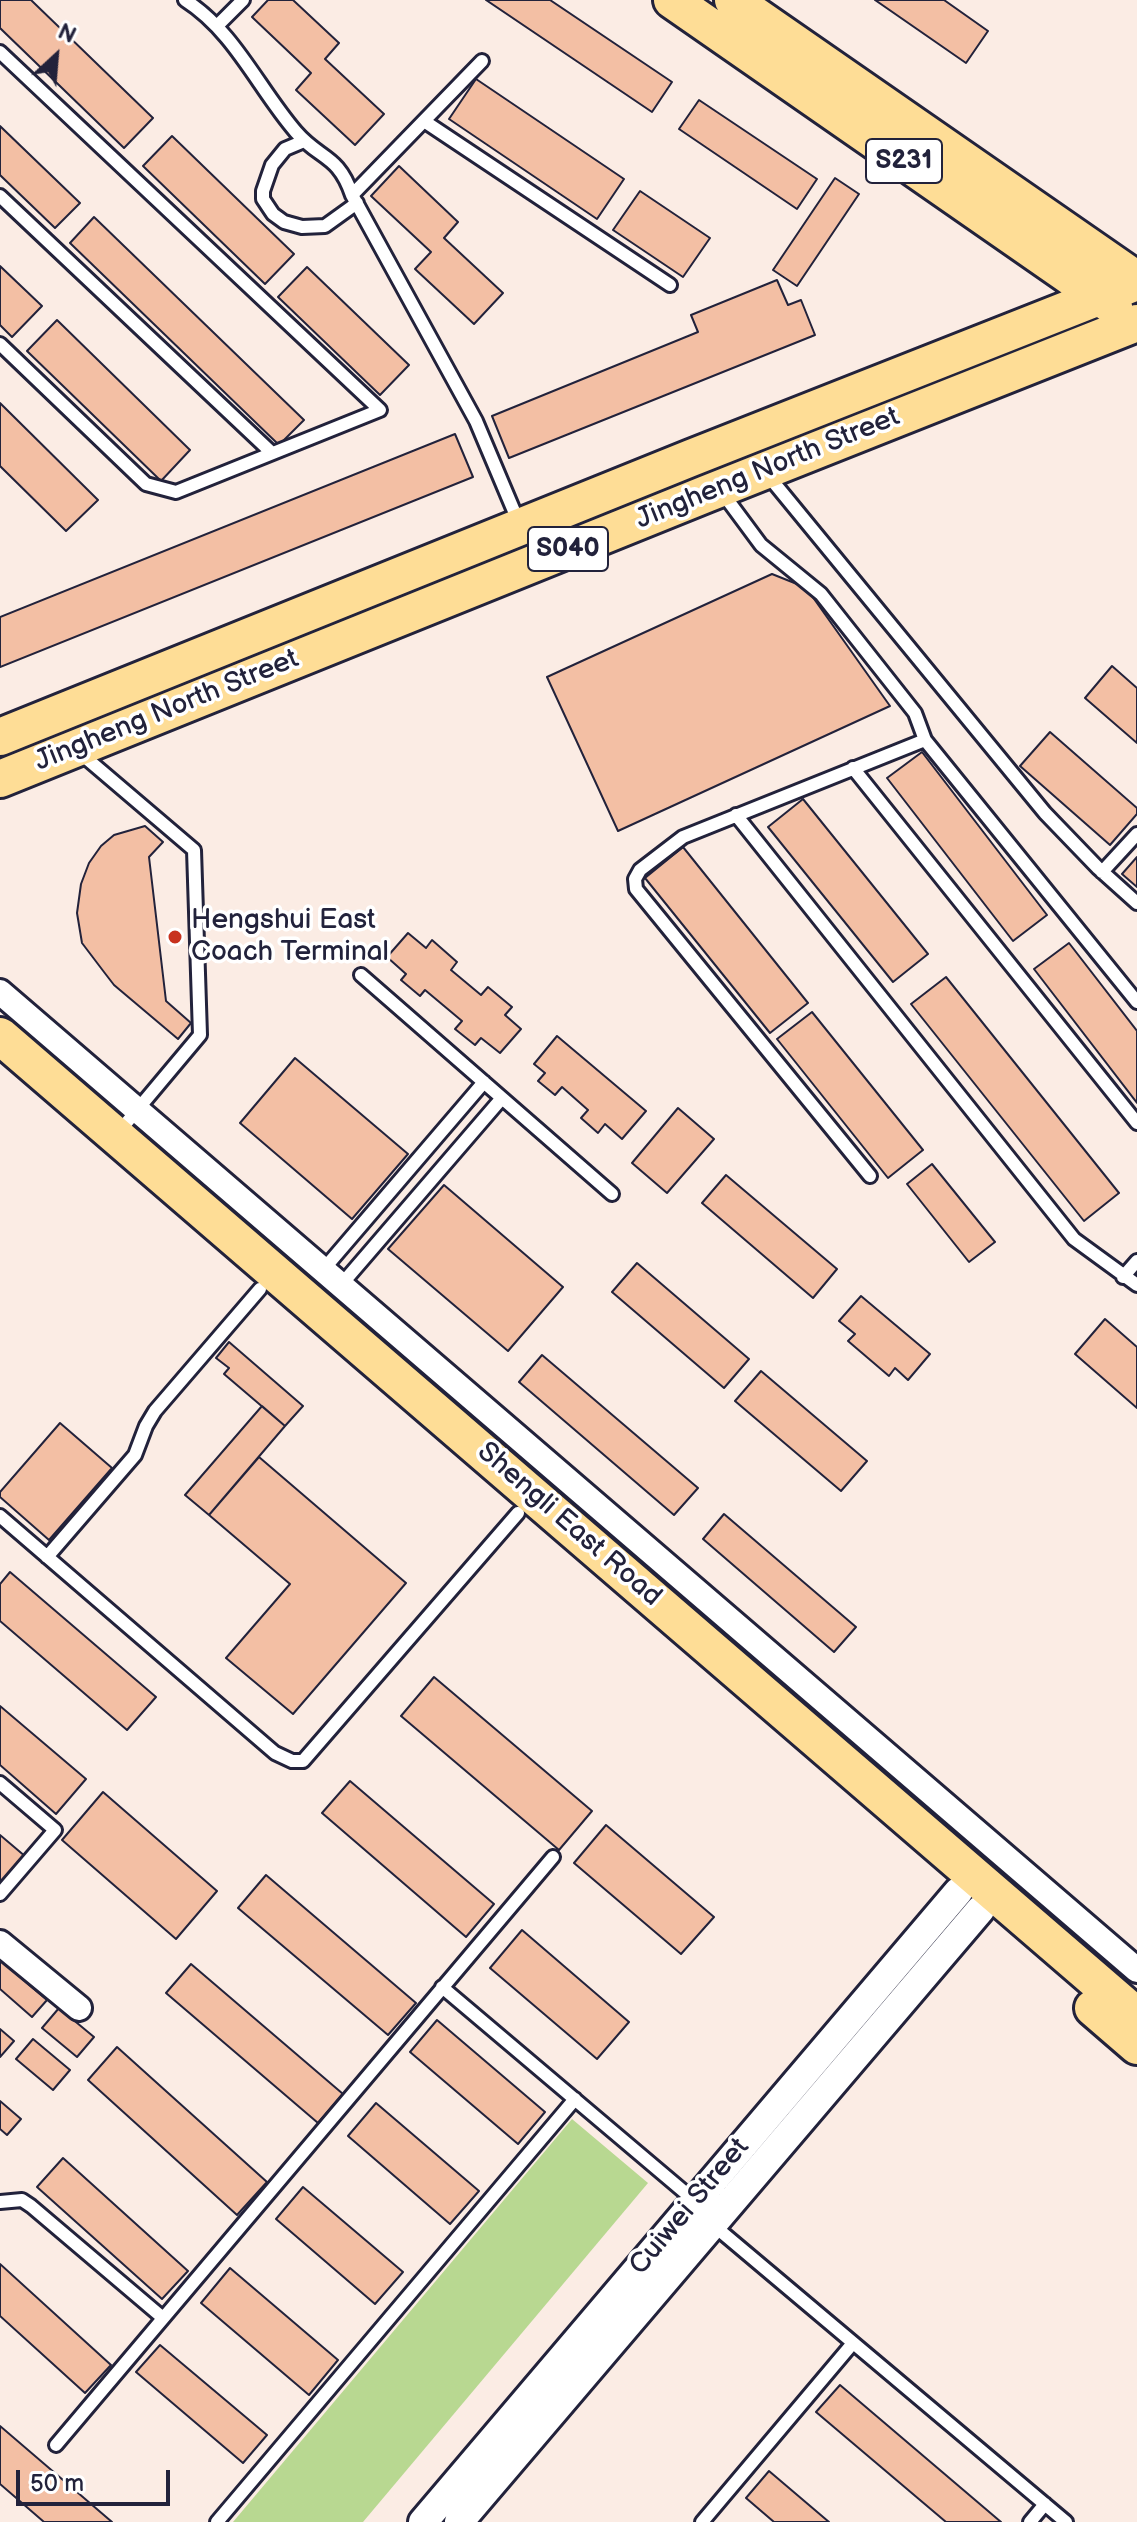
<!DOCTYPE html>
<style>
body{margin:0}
#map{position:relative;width:1137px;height:2522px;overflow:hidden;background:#fbece4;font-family:"Balsamiq Sans",sans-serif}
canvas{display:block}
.north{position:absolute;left:16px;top:16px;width:80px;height:80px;-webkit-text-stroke:6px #fff;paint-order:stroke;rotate:26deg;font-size:22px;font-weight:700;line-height:32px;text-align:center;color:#22223b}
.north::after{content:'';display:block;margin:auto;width:28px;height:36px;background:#22223b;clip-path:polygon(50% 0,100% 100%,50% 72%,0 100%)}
.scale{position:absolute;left:16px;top:2470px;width:154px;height:36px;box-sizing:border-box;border:4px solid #22223b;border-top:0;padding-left:10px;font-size:24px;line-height:28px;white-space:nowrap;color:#22223b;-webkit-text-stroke:6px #fff;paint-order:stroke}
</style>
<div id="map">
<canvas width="1137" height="2522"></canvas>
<div class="north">N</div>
<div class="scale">50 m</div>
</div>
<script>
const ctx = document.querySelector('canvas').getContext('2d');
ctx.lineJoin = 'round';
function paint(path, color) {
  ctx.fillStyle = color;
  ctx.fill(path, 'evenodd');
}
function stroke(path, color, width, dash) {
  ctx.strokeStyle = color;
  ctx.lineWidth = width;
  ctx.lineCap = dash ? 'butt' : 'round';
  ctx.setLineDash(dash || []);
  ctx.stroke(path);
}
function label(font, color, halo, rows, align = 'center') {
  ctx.font = font + ' "Balsamiq Sans",sans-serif';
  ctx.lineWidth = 7;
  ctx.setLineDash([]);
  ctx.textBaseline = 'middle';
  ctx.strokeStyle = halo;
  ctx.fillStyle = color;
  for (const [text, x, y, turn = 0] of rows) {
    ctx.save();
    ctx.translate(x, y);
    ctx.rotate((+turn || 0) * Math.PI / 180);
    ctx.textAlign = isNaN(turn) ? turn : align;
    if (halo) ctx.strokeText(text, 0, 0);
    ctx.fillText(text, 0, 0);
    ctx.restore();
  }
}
const green = new Path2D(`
 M572,2119L648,2183L363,2522H233Z`);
const building = new Path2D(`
 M0,0H31L153,118L124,148L0,28Z
 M268,0H293L339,43L325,59L384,114L355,145L296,90L311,73L252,17Z
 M486,0H550L672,82L652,112Z
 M875,0H944L988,31L966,63Z
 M476,79L624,179L597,219L449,119Z
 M699,100L817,179L797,209L679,129Z
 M0,126L80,203L55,228L0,175Z
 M172,136L294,254L265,284L143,166Z
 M399,166L458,222L444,238L503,293L474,324L415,269L431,252L371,196Z
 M835,178L859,194L797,286L773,270Z
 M640,191L710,238L683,277L613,230Z
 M94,217L304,420L279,445L70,243Z
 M0,266L42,306L12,337L0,325Z
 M307,267L409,365L380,395L278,297Z
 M777,280L788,305L801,300L815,335L509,458L492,416L698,332L691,315Z
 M57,320L190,450L161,481L27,351Z
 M0,403L98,500L66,531L0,466Z
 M455,434L473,477L0,667V617Z
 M772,574L797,584L812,596L890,706L618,831L547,677Z
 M1112,666L1137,688V743L1085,698Z
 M1050,732L1137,808V814L1110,845L1020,766Z
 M922,752L1047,915L1013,941L887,778Z
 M803,799L928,954L893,982L768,827Z
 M145,826L163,842L149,857L166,1001L191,1023L178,1039L114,985L104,972L82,943L77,913L81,884L89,863L101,846L114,835Z
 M683,847L808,1003L770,1033L645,878Z
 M1137,857V887L1122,874Z
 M408,933L426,948L432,940L457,962L451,970L481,995L488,987L512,1007L505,1015L521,1029L500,1053L481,1038L475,1045L455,1029L462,1021L425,990L420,996L401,980L406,974L387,957Z
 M1069,943L1137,1031V1103L1034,969Z
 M946,977L1119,1193L1084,1221L911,1004Z
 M812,1012L923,1150L888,1178L777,1039Z
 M557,1036L646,1111L622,1139L605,1124L598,1133L581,1118L588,1110L562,1087L555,1095L538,1081L545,1073L534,1064Z
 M295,1058L408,1154L352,1219L240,1123Z
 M678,1108L714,1139L667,1193L632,1163Z
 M932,1164L995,1242L969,1262L907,1184Z
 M726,1175L837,1269L813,1298L702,1203Z
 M444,1185L563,1287L508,1351L388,1249Z
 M637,1263L749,1359L724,1388L612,1292Z
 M861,1296L930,1354L908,1380L895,1368L889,1376L848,1341L855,1334L839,1321Z
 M1105,1319L1137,1347V1408L1075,1354Z
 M229,1342L303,1406L285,1426L224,1374L229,1368L216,1358Z
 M542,1355L698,1488L674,1515L519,1382Z
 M761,1371L867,1461L841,1491L735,1401Z
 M262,1406L285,1426L209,1515L185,1495Z
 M60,1423L112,1468L49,1540L0,1497V1492Z
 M259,1457L406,1583L293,1714L226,1658L290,1584L209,1515Z
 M724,1514L856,1627L834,1652L703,1539Z
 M10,1572L156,1697L127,1730L0,1621V1584Z
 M434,1677L592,1811L559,1850L401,1716Z
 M0,1706L86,1779L56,1814L0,1765Z
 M350,1781L494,1904L466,1937L322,1813Z
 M103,1792L217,1891L176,1939L62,1840Z
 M606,1825L714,1917L681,1954L574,1863Z
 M0,1835L26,1857L0,1887Z
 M266,1875L416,2003L388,2035L238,1908Z
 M522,1930L629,2022L597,2059L490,1968Z
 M0,1960L47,2000L32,2017L0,1989Z
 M191,1964L343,2094L318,2123L166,1993Z
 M59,2008L94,2037L77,2057L42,2028Z
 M437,2020L545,2112L518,2144L410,2052Z
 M0,2029L14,2041L0,2057Z
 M33,2039L70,2070L53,2090L16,2059Z
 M117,2047L267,2182L237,2215L88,2080Z
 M0,2101L21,2119L7,2135L0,2129Z
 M376,2103L479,2191L450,2224L348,2136Z
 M63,2158L188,2271L162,2299L37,2187Z
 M303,2187L403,2272L375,2304L276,2219Z
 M0,2264L111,2365L85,2393L0,2316Z
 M230,2268L338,2360L309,2395L201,2303Z
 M160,2345L267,2435L243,2463L136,2372Z
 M840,2385L1001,2522H946L816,2412Z
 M0,2426L112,2522H44L0,2484Z
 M769,2471L829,2522H774L746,2498Z`);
const service = new Path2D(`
 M185,0C235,32 258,88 296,132C320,160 338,154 352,195L476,421L519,523
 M217,26L243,0
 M0,52L380,410L176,492L146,484L0,344
 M424,121L670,285
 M304,141L285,149L272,165L263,191V199L273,214L284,222L302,227L325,226L357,203
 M352,195L482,61
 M0,196L272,453
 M766,473L1045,813L1098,868L1137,903
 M721,491L761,545L821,594L915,713L925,740L1137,1002
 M79,752L194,850L200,1035L117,1134
 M853,768L1137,1123
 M736,815L1074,1239L1137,1285
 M1102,872L1137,834
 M361,975L612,1194
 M870,1176L636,889L635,879L640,870L683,837L925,740
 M323,1270L484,1082
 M1123,1277L1137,1261
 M341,1285L502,1098
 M0,1516L275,1753L292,1761H303L518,1513
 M47,1557L135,1455L146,1426L155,1411L260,1289
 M0,1783L55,1830L0,1894
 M442,1987L695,2201
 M0,2202L22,2200L31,2206L163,2318
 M712,2224L1066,2522
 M56,2445L553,1857
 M217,2522L575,2099
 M702,2522L853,2343
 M1030,2522L1045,2504`);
const minor = new Path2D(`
 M0,992L1137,1970
 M0,1943L79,2008`);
const tertiary = new Path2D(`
 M423,2522L958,1892
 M459,2522L980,1910`);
const primary = new Path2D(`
 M672,0L1114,307
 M733,0L1137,280
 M0,737L691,458L1137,282
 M0,779L706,494L1137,323
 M0,1036L1137,2016
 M1093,2008L1137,2046`);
const markers = [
 [175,937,8,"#c8321e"]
];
const shields = [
 [904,161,76],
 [568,549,80]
];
const shieldNames = [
 ["S231",904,161],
 ["S040",568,549]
];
const streetNames = [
 ["Jingheng North Street",768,469,-22],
 ["Jingheng North Street",167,711,-22],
 ["Shengli East Road",569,1525,41],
 ["Cuiwei Street",690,2207,-50]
];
const poiNames = [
 ["Hengshui East",191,921],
 ["Coach Terminal",191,953]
];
paint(green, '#b8d891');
paint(building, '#f3bfa4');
stroke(building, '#22223b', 2);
stroke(service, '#22223b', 18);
stroke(minor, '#22223b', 30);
stroke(tertiary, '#22223b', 34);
stroke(primary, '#22223b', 42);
stroke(service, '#fff', 12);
stroke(minor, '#fff', 24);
stroke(tertiary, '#fff', 28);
stroke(primary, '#fedd96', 36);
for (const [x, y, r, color] of markers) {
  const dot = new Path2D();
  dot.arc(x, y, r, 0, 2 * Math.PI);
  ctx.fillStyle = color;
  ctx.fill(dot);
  stroke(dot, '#fff', 3);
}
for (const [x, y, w] of shields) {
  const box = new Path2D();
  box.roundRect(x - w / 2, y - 22, w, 44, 6);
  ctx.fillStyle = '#fff';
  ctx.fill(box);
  stroke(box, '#22223b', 2);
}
label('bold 26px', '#22223b', null, shieldNames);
label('28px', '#22223b', '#fff', streetNames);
label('28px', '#22223b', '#fff', poiNames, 'left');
</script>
